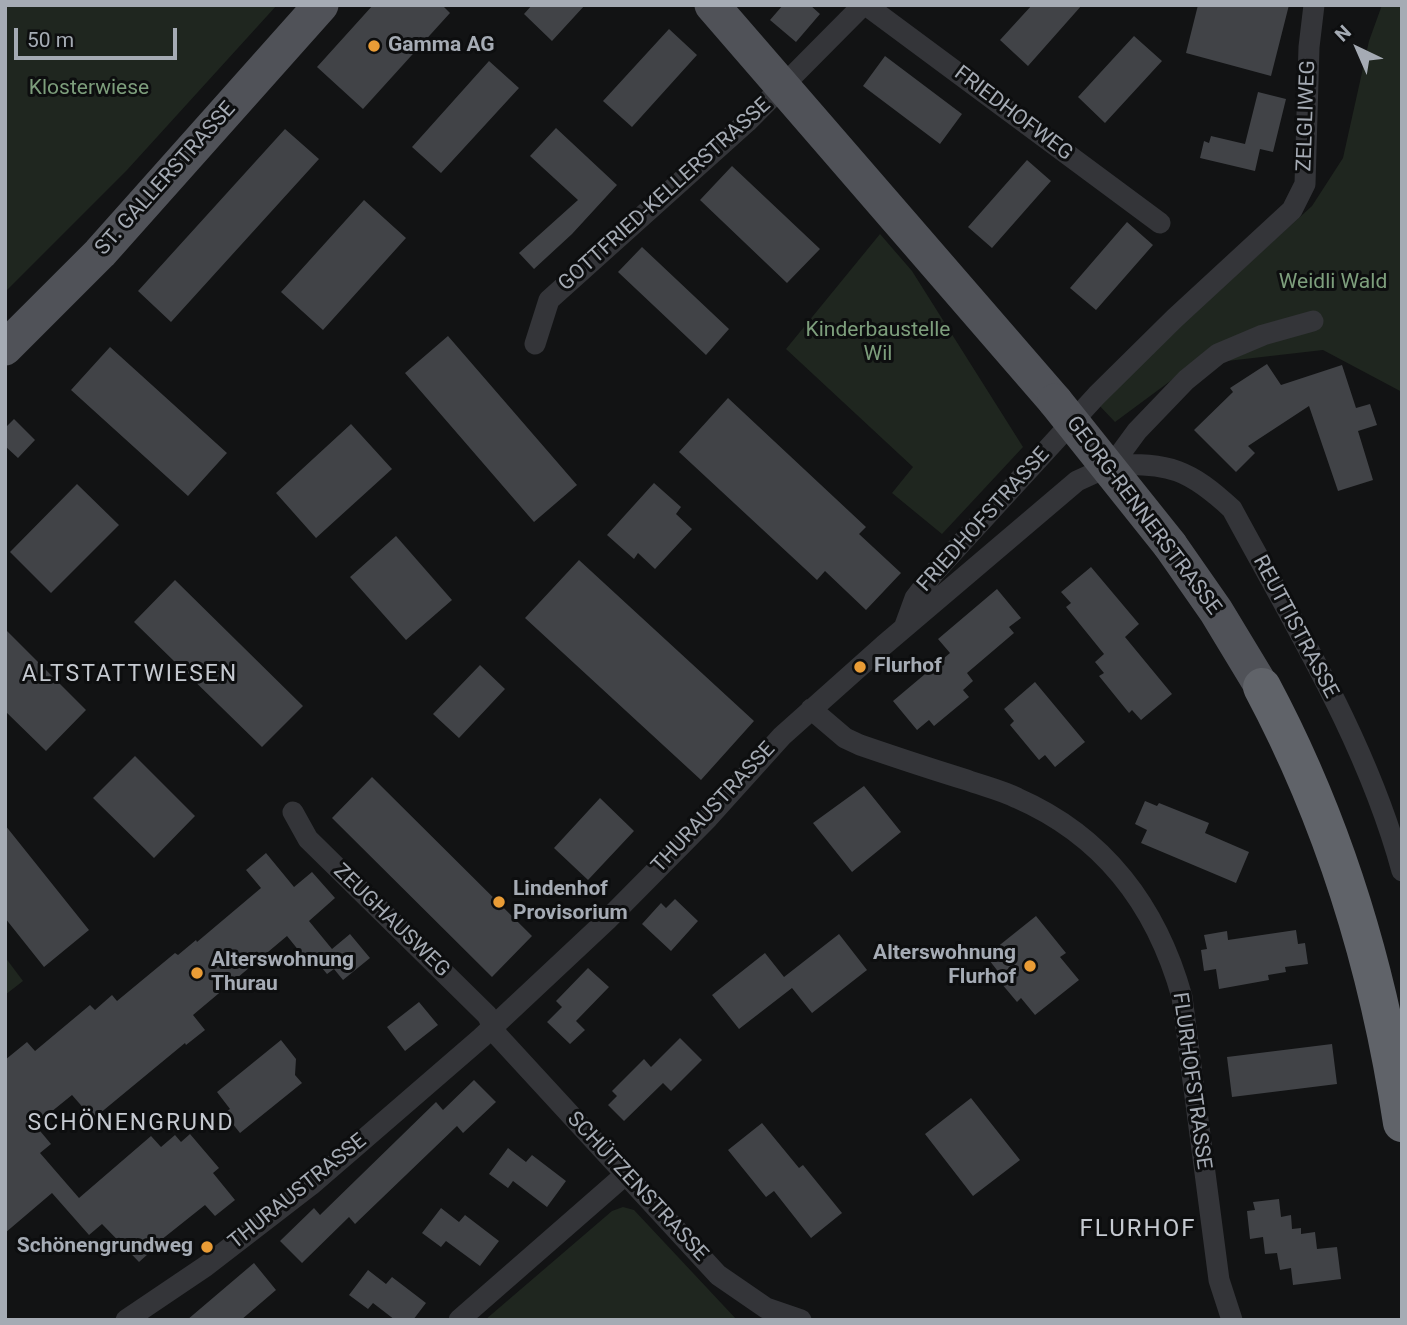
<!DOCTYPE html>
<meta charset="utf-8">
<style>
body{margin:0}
#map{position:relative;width:1407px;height:1325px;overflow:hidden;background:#121314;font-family:Roboto,sans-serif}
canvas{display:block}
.frame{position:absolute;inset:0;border:7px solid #a5abb4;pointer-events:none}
.north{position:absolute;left:1323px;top:14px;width:70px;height:70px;-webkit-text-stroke:5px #0d0e0f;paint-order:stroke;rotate:316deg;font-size:19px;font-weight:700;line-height:28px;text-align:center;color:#a5abb4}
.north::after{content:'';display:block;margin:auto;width:24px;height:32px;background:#a5abb4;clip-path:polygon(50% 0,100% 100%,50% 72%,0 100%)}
.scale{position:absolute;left:14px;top:28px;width:163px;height:32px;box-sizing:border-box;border:4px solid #a5abb4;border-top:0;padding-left:9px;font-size:21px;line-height:24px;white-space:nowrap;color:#a5abb4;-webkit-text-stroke:5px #0d0e0f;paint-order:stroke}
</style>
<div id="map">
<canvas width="1407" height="1325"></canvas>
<div class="frame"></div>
<div class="north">N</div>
<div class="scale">50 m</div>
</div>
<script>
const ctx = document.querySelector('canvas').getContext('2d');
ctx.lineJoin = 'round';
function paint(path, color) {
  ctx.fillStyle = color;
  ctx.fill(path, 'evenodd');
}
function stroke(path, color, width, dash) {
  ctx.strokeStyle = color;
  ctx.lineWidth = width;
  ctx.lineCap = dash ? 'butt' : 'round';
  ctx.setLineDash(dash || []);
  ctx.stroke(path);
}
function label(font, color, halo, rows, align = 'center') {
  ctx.font = font + ' Roboto,sans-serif';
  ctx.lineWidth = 6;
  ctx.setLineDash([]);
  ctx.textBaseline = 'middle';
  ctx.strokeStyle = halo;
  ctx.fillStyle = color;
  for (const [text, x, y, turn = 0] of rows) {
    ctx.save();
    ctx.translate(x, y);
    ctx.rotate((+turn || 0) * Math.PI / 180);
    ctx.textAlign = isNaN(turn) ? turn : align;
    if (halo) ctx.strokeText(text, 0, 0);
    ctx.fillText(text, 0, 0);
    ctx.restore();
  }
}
const green = new Path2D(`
 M5,5H277L127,170L5,292Z
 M1382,5H1402V392L1323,350L1192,365L1115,422L1096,402L1312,206L1343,158L1369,41Z
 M880,234L912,271L1023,447L942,534L892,493L913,467L786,349Z
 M5,957L23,981L5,995Z
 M623,1207L634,1210L737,1320H485L612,1211Z`);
const building = new Path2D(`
 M373,5H442L450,13L363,109L317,67Z
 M532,5H585L552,41L524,14Z
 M783,5H810L820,14L796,42L770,20Z
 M1032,5H1082L1028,66L1000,40Z
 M1198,5H1289L1271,76L1186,53Z
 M669,29L697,55L632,127L603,101Z
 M1134,36L1162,61L1105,123L1078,97Z
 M885,56L962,114L940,144L863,86Z
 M489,61L519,88L441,173L412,147Z
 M1258,92L1286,99L1273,152L1260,149L1255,171L1200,158L1204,141L1209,143L1211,136L1245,144Z
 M556,128L617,185L572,234L534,269L519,253L578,200L530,156Z
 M285,129L319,159L171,322L138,291Z
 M1027,160L1051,181L992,248L968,227Z
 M732,166L820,249L787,283L700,200Z
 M364,200L406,238L323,330L281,292Z
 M1127,222L1153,245L1096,310L1070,288Z
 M642,247L729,329L706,355L618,272Z
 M448,336L577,485L534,522L405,373Z
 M110,347L227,453L188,496L71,390Z
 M1267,364L1281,385L1342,365L1356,408L1370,404L1377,425L1358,431L1373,480L1338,491L1309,406L1248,446L1255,453L1236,472L1194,430L1233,392L1230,388Z
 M728,398L866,527L859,534L901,573L866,610L825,571L817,580L679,452Z
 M14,419L35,440L18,458L5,446V428Z
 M351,424L392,469L316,538L276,493Z
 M654,483L681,507L676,514L692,529L655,569L638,553L634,559L607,535Z
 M77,484L119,525L51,593L10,552Z
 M396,536L452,600L406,640L350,577Z
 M579,560L754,721L701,780L525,618Z
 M1091,567L1139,624L1125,637L1172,694L1141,720L1132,710L1129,713L1099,676L1104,673L1095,662L1104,654L1066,607L1071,603L1061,592Z
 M175,580L303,706L262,747L134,622Z
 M997,589L1021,618L1009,627L1014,633L967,673L973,681L963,690L969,697L934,726L929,720L917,730L893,701L950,653L938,639Z
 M5,629L86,710L46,751L5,711Z
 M480,665L505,689L459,738L433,714Z
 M1035,682L1085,742L1055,767L1045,755L1039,760L1010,725L1014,721L1004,709Z
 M135,756L195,816L154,858L93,798Z
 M372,777L532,936L492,977L332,818Z
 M864,786L901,832L852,872L813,823Z
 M600,798L634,831L588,880L554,848Z
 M1145,801L1157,806L1159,803L1209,823L1205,833L1249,852L1236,883L1141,843L1147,830L1135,824Z
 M5,825L89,930L44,967L5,918Z
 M266,853L294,887L312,872L335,898L309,921L332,949L350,934L370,958L343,980L334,969L327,974L318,963L312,967L287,936L193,1015L205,1030L186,1045L185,1043L93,1119L72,1095L35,1125L51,1144L40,1153L79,1198L151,1136L161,1147L175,1135L181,1142L190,1134L219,1168L213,1173L235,1200L215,1216L205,1205L156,1244L157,1246L139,1262L102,1224L89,1235L52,1193L5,1233V1060L27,1042L35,1051L90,1005L95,1010L112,995L117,1001L175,953L178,955L196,940L197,942L261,888L246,870Z
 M675,899L698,921L671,951L642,924L661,903L666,908Z
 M1036,916L1066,953L1060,957L1079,980L1035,1015L1021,998L1017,1002L996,977L1000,974L986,956Z
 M1296,930L1298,944L1305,943L1308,964L1285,967L1286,972L1268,975L1269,980L1219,989L1216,969L1204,971L1201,950L1207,949L1204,935L1227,931L1228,940Z
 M839,934L867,970L812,1013L792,988L739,1029L712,995L765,953L784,977Z
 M588,968L609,987L576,1021L585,1030L570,1044L547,1022L562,1007L556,1001Z
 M419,1002L438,1025L405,1051L387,1027Z
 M680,1038L702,1060L671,1091L663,1083L624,1121L608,1105L617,1096L612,1091L644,1059L651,1067Z
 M281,1040L296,1059L295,1075L302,1083L240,1133L224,1113L230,1109L217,1092Z
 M1332,1044L1337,1084L1232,1097L1227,1057Z
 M474,1080L496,1102L463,1133L457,1126L355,1224L349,1217L302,1263L280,1241L314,1208L320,1215L436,1102L443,1110Z
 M971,1098L1020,1160L973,1196L925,1134Z
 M762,1123L799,1168L803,1165L842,1213L811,1238L774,1191L766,1197L728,1150Z
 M508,1148L526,1162L532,1155L566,1181L547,1207L513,1181L508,1188L489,1174Z
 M1279,1199L1281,1217L1291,1215L1292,1229L1301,1228V1234L1315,1232L1317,1249L1337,1247L1341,1279L1293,1285L1291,1268L1280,1270L1277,1253L1265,1254L1263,1237L1250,1239L1247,1211L1255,1210L1253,1202Z
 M441,1208L459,1222L465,1215L499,1241L480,1266L446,1241L441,1247L422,1233Z
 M254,1263L276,1290L241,1320H187Z
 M368,1270L386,1284L392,1277L426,1303L413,1320H395L373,1303L368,1309L349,1295Z`);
const street = new Path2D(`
 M866,5L1160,223
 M535,344L549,300L747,122L863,5
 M1112,465C1169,462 1190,470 1232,509C1295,626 1367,742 1402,871
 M904,628L915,598L934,573L1097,395L1175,318L1292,210L1305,184L1309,47L1314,5
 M811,709L845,738L860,745C895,757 931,769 967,780C983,786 1001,790 1017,798C1104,836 1157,907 1182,997L1219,1280L1232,1320
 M293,812L308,839L487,1015L498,1036L718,1275L766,1308L801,1320
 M126,1320L206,1266L311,1185L481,1038L607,920L708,818L782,736L884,645L1077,481L1112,465L1137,431L1186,380L1218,354L1263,335L1313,321
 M459,1320L626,1174`);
const primary = new Path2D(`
 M712,5L1055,401
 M5,348L100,253L321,5
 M1170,545L1216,611L1262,687`);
const highway = new Path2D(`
 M1262,687C1335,824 1379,970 1402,1123`);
const primaryBridge = new Path2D(`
 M1055,401L1170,545`);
const markers = [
 [374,46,7,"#e99c36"],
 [860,667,7,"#e99c36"],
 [499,902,7,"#e99c36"],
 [1030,966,7,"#e99c36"],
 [197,973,7,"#e99c36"],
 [207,1247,7,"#e99c36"]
];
const poiNames = [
 ["Gamma AG",388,46],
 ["Flurhof",874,667],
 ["Lindenhof",513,890],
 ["Provisorium",513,914],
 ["Alterswohnung",1016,954,"right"],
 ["Flurhof",1016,978,"right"],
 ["Alterswohnung",211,961],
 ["Thurau",211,985],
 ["Schönengrundweg",193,1247,"right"]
];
const parkNames = [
 ["Klosterwiese",89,89],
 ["Weidli Wald",1333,283],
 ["Kinderbaustelle",878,331],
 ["Wil",878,355]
];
const streetNames = [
 ["FRIEDHOFWEG",1013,114,37],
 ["ZELGLIWEG",1307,116,-88],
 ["ST. GALLERSTRASSE",166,179,-48],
 ["GOTTFRIED-KELLERSTRASSE",665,195,-42],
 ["GEORG-RENNERSTRASSE",1143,516,53],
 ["FRIEDHOFSTRASSE",984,520,-48],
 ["REUTTISTRASSE",1295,627,62],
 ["THURAUSTRASSE",714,808,-47],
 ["ZEUGHAUSWEG",391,921,44],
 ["FLURHOFSTRASSE",1191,1081,82],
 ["SCHÜTZENSTRASSE",637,1187,47],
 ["THURAUSTRASSE",298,1192,-39]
];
const neighbourhoodNames = [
 ["ALTSTATTWIESEN",130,675],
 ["SCHÖNENGRUND",131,1124]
];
const quarterNames = [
 ["FLURHOF",1138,1230]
];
paint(green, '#1f261f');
paint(building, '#414347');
stroke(street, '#343539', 21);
stroke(primary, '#505258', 35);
stroke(highway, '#606369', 38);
stroke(primaryBridge, '#505258', 35);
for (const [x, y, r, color] of markers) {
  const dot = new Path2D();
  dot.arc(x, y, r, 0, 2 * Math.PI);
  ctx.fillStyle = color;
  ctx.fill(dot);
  stroke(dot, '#0d0e0f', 2.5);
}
label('bold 21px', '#a5abb4', '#0d0e0f', poiNames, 'left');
label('21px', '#7d9e7c', '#0d0e0f', parkNames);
label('21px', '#a5abb4', '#0d0e0f', streetNames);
ctx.letterSpacing = '2px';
label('23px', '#c5c9d0', '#0d0e0f', neighbourhoodNames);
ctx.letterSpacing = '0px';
ctx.letterSpacing = '2px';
label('24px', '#c5c9d0', '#0d0e0f', quarterNames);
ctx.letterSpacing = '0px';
</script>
